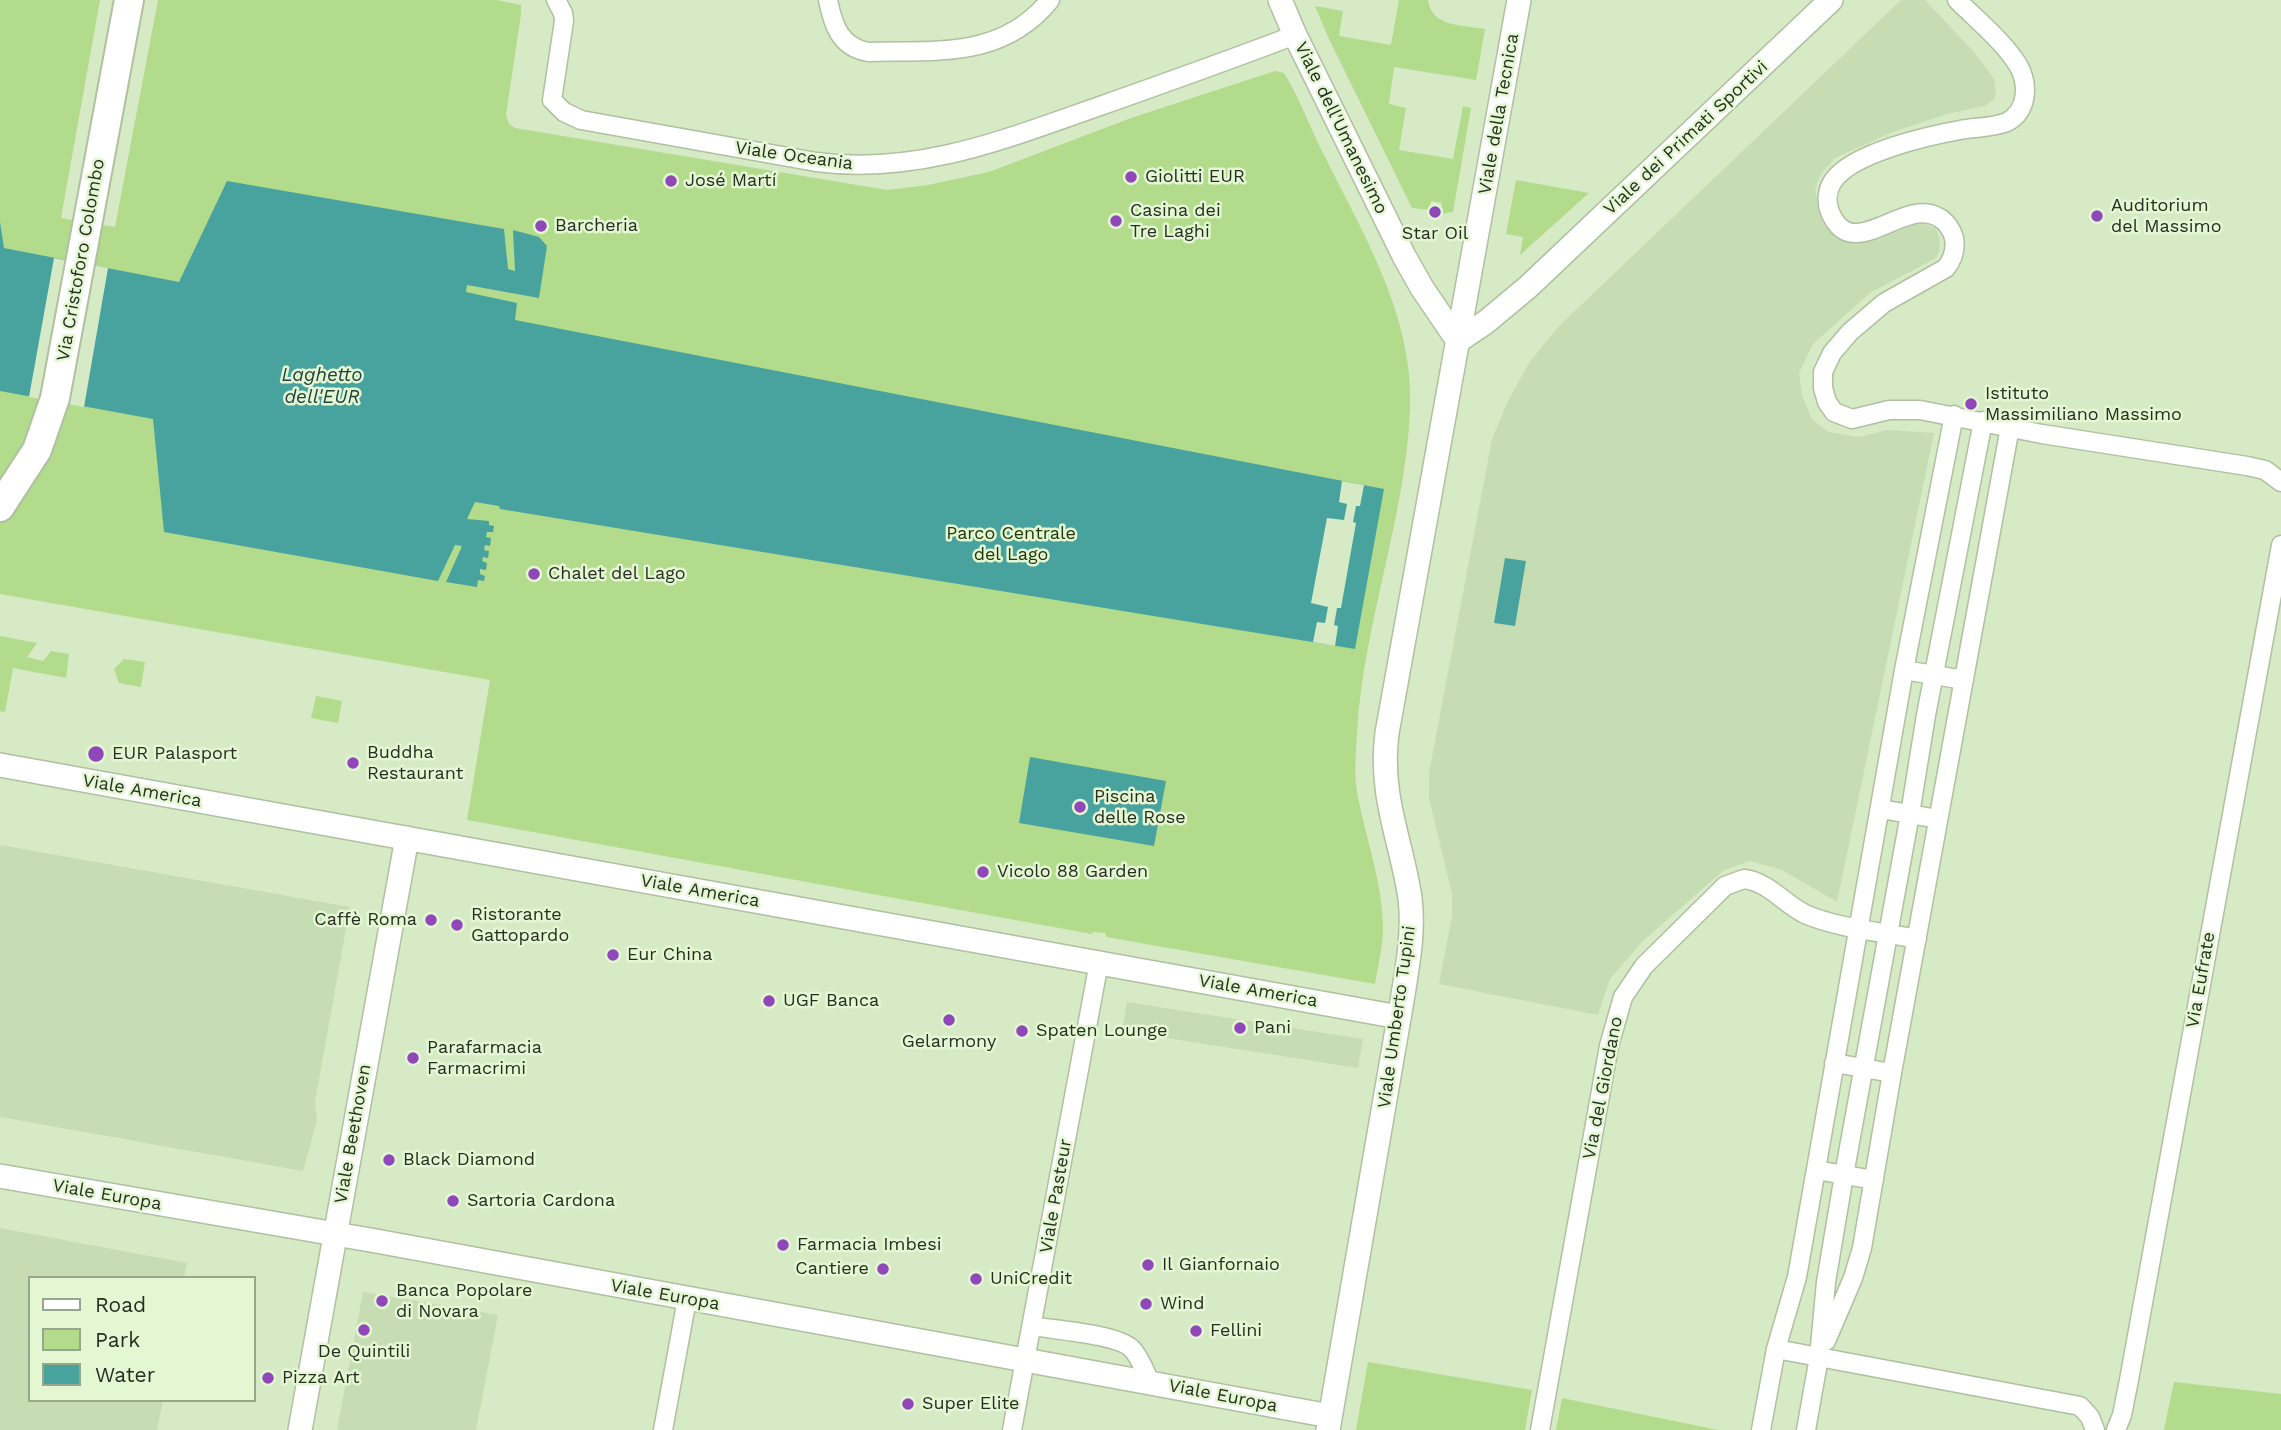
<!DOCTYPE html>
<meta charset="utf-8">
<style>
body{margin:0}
#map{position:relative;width:2281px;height:1430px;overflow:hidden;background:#d6eac6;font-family:"Work Sans",sans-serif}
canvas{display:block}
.legend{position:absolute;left:28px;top:1276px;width:228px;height:126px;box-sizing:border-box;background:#e3f7d3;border:2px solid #98a78c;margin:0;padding:9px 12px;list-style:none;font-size:21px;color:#272e21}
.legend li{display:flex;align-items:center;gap:14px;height:35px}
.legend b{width:35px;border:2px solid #98a78c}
</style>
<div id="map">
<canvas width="2281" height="1430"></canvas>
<ul class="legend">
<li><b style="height:9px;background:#fff"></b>Road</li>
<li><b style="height:19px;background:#b2db8c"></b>Park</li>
<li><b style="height:19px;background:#48a39f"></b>Water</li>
</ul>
</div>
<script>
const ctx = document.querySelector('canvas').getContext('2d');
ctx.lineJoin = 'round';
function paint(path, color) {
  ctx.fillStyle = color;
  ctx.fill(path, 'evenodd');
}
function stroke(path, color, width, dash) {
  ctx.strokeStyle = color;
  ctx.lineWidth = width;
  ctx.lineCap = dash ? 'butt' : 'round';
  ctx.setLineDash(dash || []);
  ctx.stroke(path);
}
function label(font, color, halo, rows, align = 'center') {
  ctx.font = font + ' "Work Sans",sans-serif';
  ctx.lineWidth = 5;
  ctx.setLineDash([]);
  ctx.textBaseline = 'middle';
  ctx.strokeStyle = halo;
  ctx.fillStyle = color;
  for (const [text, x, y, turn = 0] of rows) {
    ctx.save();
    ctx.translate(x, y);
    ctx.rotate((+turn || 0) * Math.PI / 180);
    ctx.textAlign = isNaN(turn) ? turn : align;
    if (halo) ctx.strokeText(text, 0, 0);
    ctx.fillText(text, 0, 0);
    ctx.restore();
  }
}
const built = new Path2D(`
 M1901,0H1925L1976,54L1994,79L1996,92L1994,99L1985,106L1951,113L1893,132L1835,158L1821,174L1815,189L1823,224L1837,236L1858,242L1876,240L1913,225L1925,224L1936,229L1940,240L1939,251L1936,258L1870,293L1813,344L1799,373L1802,396L1812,419L1828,432L1859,437L1887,430L1934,433L1837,902L1782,870L1750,861L1724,870L1643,941L1610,979L1598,1015L1439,984L1452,916V894L1429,798V773L1492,439L1509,399L1529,363L1558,327Z
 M0,845L350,907L315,1102L317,1120L303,1171L0,1117Z
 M1127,1002L1363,1039L1358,1068L1122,1031Z
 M0,1228L187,1263L184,1278H30V1400H163L157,1430H0Z
 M363,1292L498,1315L476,1430H337Z`);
const green = new Path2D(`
 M0,0H100L61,218L115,227L158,0H497L521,5V14L506,115L509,124L515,128L887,190L928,185L989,172L1131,118L1275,71L1284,73C1301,100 1311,131 1326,159C1365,237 1415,320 1410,411C1405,520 1363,625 1357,734C1356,752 1354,773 1357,792C1365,836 1382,880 1383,926C1383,946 1378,965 1375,984L1106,937V933L1093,932L1092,934L467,820L490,680L0,594Z
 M1399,0H1428C1431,27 1463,25 1485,29L1476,80L1394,67L1389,104L1406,108L1399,150L1453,159L1463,106L1471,108L1453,212L1440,214L1442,203L1431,201L1429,210L1412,208L1329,39L1315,6L1343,11L1339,36L1391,45Z
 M1516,180L1589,193L1520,255L1523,237L1506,234Z
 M0,636L37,643L27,657L43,661L51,651L69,654L66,678L13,668L5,712L0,711Z
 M124,659L145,662L141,687L119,683L114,669Z
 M316,696L342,701L338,723L311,718Z
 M1368,1362L1532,1390L1525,1430H1356Z
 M2174,1382L2281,1394V1430H2164Z
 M1562,1398L1718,1430H1556Z`);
const water = new Path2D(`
 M227,181L504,229L508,269L515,271L513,230L539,237L547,246L539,298L467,285L466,292L517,303L515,320L1384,489L1355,649L500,509L499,506L475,502L467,519L489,521V525L494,526L493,532H487L486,537L491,538L490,546L485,545L484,550L489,551L488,558L483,557L482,561L487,563L486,570L480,569V574L485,576L484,581L478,580L477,587L446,582L462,546L455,545L438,581L164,532L153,419L0,391V222L4,248L179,282Z
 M1505,558L1526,561L1515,626L1494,623Z
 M1030,757L1166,781L1154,846L1019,823Z`);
const pier = new Path2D(`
 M54,258L108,268L84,407L29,397Z
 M1342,481L1364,485L1360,506H1356L1353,522L1356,523L1341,608H1337L1334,625L1338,626L1335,646L1313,642L1317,622L1325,623L1328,607L1311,603L1327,518L1344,520L1347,504L1339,502Z`);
const minor = new Path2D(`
 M556,0L563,13L564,21L552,100L564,112L581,120L816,162C919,175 1005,139 1100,106C1165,83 1230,60 1295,35
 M828,0C833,25 840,47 868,52C937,50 1002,59 1050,0
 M1957,0C1976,19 2004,42 2018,65C2029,84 2028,111 2007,122C1992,128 1976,127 1960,130C1927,136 1852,153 1833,181C1827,190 1826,202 1830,212C1852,266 1903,197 1938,217C1946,221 1952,230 1954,238C1956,249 1953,259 1946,268L1884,303L1850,332L1832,353L1823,372V388L1827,402L1834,412L1852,419L1889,410H1920L2042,434L2247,466L2265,470L2281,482
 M1904,670L1964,680
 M1881,809L1938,819
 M1834,1063L1892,1073
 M1816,1170L1874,1180
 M1032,1326C1054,1330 1118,1334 1132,1349C1140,1357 1145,1372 1150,1382
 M1826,1341L1853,1278L1862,1248L1892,1073L2010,427
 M1776,1349L2080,1406L2090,1417L2095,1430
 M663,1430L687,1299
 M1012,1430L1099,962
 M1540,1430L1609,1046L1623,997L1644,966L1725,886L1744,879C1769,882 1784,904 1805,914C1837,928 1882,932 1917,939
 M1761,1430L1776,1349L1797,1277L1904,670L1954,415
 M1806,1430L1819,1357L1826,1282L1844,1175L1910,814L1926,715L1983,421
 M2116,1430L2122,1415L2129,1380L2281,545`);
const tertiary = new Path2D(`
 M1280,0L1295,35L1404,256L1422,288L1458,341
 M1458,341L1486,322L1528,287L1831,0
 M0,765L1399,1017
 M0,1176L376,1241L1330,1416
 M300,1430L407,838
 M1328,1430L1403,995C1408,963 1414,931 1410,898C1401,839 1379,796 1387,733L1519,0`);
const primary = new Path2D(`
 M0,507L37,450L55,398L129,0`);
const markers = [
 [1131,177,7,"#9047ba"],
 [671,181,7,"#9047ba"],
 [1435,212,7,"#9047ba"],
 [2097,216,7,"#9047ba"],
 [1116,221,7,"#9047ba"],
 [541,226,7,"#9047ba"],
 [1971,404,7,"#9047ba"],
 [534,574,7,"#9047ba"],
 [96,754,9,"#9047ba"],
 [353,763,7,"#9047ba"],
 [1080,807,7,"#9047ba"],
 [983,872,7,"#9047ba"],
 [431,920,7,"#9047ba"],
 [457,925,7,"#9047ba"],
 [613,955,7,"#9047ba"],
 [769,1001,7,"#9047ba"],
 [949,1020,7,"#9047ba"],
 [1240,1028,7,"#9047ba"],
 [1022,1031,7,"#9047ba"],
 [413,1058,7,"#9047ba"],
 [389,1160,7,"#9047ba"],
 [453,1201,7,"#9047ba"],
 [783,1245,7,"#9047ba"],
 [1148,1265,7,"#9047ba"],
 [883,1269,7,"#9047ba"],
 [976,1279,7,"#9047ba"],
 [382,1301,7,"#9047ba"],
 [1146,1304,7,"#9047ba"],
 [364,1330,7,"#9047ba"],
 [1196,1331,7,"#9047ba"],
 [268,1378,7,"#9047ba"],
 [908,1404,7,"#9047ba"]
];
const streetNames = [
 ["Viale della Tecnica",1499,114,-80],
 ["Viale dell'Umanesimo",1341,128,64],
 ["Viale dei Primati Sportivi",1686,138,-43],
 ["Viale Oceania",794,156,8],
 ["Via Cristoforo Colombo",81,260,-80],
 ["Viale America",142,791,10],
 ["Viale America",700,891,10],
 ["Via Eufrate",2201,980,-80],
 ["Viale America",1258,991,10],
 ["Viale Umberto Tupini",1397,1017,-82],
 ["Via del Giordano",1603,1088,-79],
 ["Viale Beethoven",353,1134,-80],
 ["Viale Europa",107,1195,10],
 ["Viale Pasteur",1056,1196,-80],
 ["Viale Europa",665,1295,10],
 ["Viale Europa",1223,1396,11]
];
const poiNames = [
 ["Giolitti EUR",1145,177],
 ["José Martí",685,181],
 ["Auditorium",2111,206],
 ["del Massimo",2111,227],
 ["Casina dei",1130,211],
 ["Tre Laghi",1130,232],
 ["Barcheria",555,226],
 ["Star Oil",1435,234,"center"],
 ["Istituto",1985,394],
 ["Massimiliano Massimo",1985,415],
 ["Chalet del Lago",548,574],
 ["Buddha",367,753],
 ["Restaurant",367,774],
 ["EUR Palasport",112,754],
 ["Piscina",1094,797],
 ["delle Rose",1094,818],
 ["Vicolo 88 Garden",997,872],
 ["Ristorante",471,915],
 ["Gattopardo",471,936],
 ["Caffè Roma",417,920,"right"],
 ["Eur China",627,955],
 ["UGF Banca",783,1001],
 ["Pani",1254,1028],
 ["Spaten Lounge",1036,1031],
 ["Gelarmony",949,1042,"center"],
 ["Parafarmacia",427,1048],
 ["Farmacrimi",427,1069],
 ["Black Diamond",403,1160],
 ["Sartoria Cardona",467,1201],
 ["Farmacia Imbesi",797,1245],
 ["Il Gianfornaio",1162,1265],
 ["Cantiere",869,1269,"right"],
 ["UniCredit",990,1279],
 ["Banca Popolare",396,1291],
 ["di Novara",396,1312],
 ["Wind",1160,1304],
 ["Fellini",1210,1331],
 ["De Quintili",364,1352,"center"],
 ["Pizza Art",282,1378],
 ["Super Elite",922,1404]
];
const parkNames = [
 ["Parco Centrale",1011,534],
 ["del Lago",1011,555]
];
const waterNames = [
 ["Laghetto",322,375],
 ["dell'EUR",322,397]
];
paint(built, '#c6ddb4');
paint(green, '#b2db8c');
paint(water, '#48a39f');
paint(pier, '#d6eac6');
stroke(minor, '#afc19f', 21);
stroke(tertiary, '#afc19f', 26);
stroke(primary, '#afc19f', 32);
stroke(minor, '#fff', 18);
stroke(tertiary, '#fff', 23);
stroke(primary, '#fff', 28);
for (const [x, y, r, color] of markers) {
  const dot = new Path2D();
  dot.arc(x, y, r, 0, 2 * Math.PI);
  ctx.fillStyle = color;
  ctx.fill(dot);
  stroke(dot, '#e3f7d3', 2.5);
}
label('18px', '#272e21', '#e3f7d3', streetNames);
label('18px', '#272e21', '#e3f7d3', poiNames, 'left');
label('18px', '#23370d', '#e3f7d3', parkNames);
label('italic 19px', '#233f3e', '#e3f7d3', waterNames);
</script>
